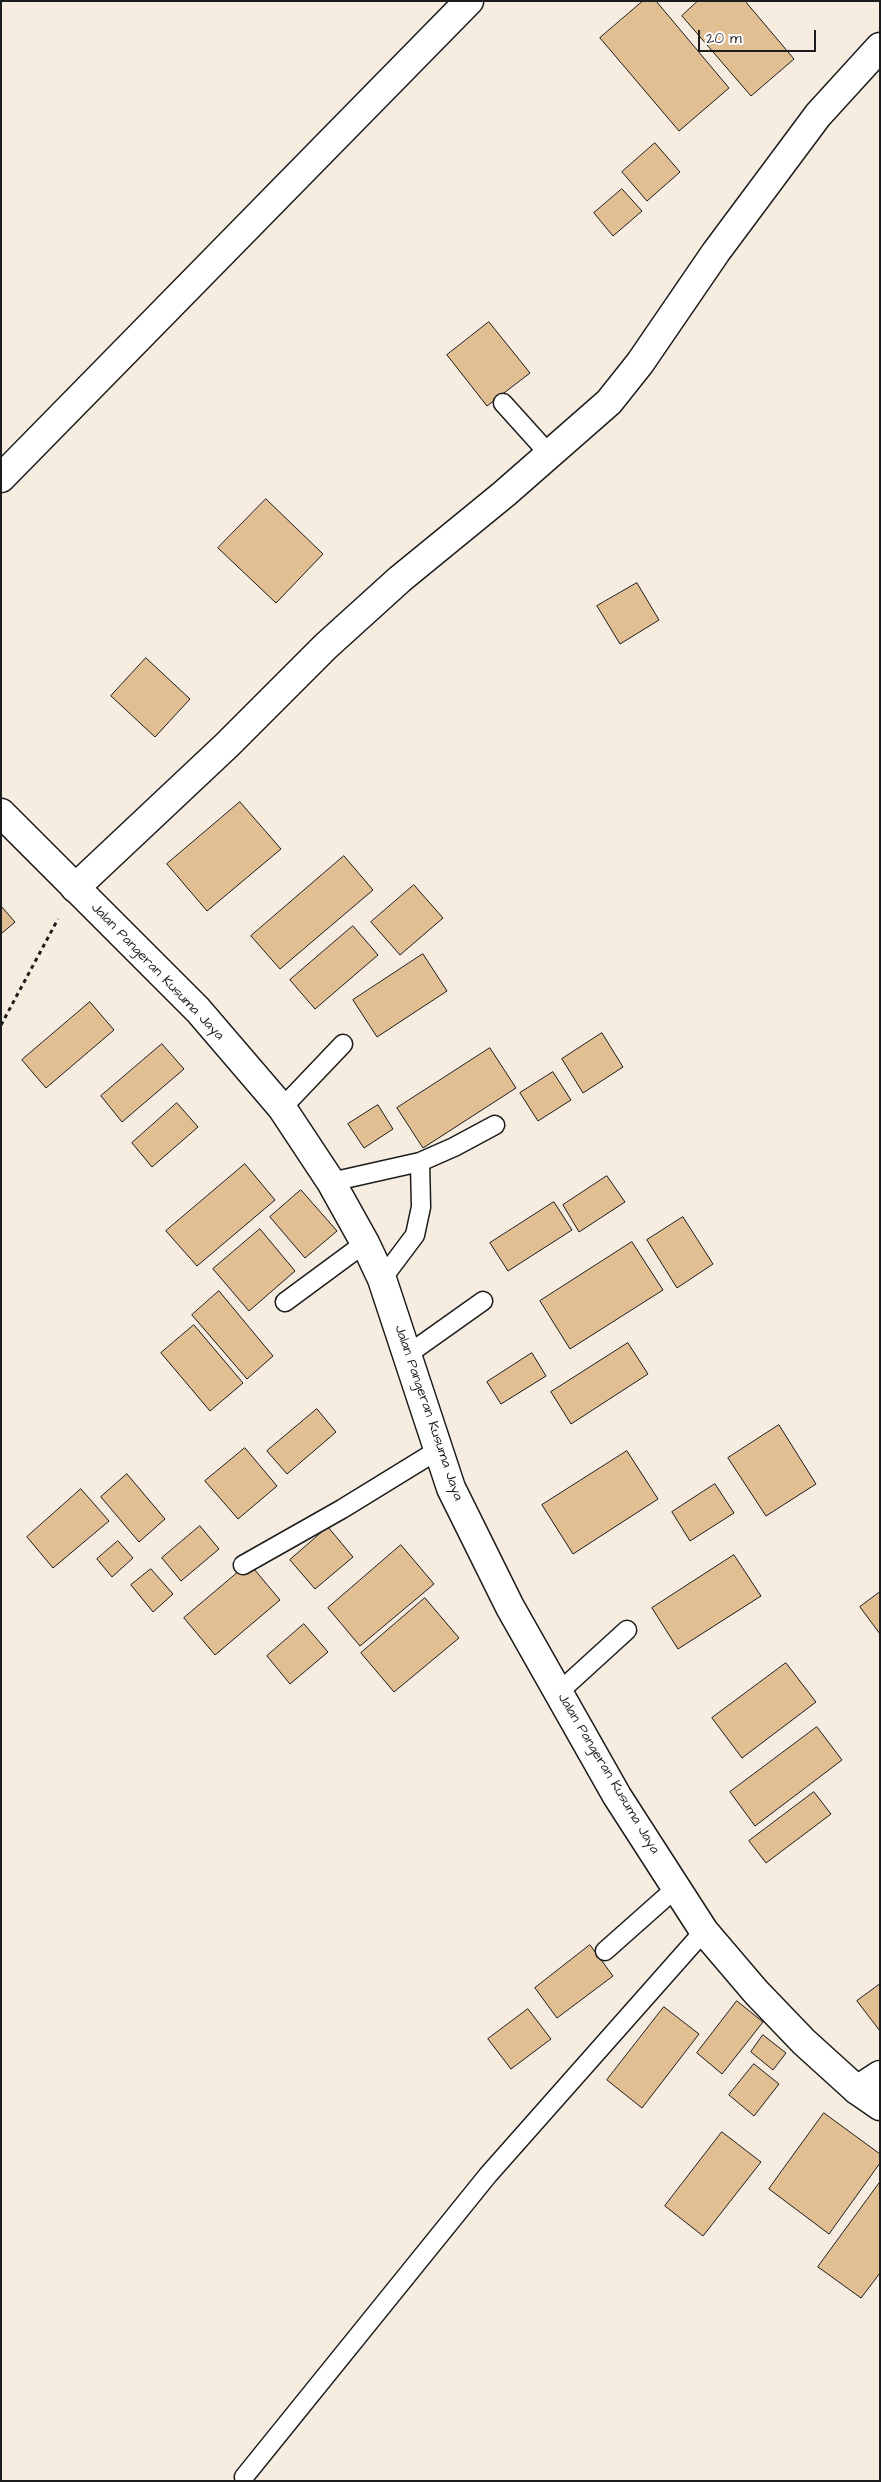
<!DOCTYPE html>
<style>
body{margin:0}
#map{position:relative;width:881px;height:2482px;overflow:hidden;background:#f6ecdf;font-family:"Architects Daughter",sans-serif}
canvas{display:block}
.frame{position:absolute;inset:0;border:2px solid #1c1c1c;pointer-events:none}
.scale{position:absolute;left:698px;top:30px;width:118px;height:22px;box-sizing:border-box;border:2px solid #1c1c1c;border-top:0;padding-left:6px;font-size:15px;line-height:18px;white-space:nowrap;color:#1c1c1c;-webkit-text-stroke:4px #fff;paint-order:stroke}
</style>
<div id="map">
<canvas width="881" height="2482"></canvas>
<div class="frame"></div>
<div class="scale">20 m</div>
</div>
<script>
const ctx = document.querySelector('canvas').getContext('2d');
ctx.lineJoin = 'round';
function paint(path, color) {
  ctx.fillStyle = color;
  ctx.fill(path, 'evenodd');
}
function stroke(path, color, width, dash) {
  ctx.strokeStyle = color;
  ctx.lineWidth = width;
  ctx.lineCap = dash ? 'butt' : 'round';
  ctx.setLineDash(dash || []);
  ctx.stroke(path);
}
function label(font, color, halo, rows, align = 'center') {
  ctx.font = font + ' "Architects Daughter",sans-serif';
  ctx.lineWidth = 4;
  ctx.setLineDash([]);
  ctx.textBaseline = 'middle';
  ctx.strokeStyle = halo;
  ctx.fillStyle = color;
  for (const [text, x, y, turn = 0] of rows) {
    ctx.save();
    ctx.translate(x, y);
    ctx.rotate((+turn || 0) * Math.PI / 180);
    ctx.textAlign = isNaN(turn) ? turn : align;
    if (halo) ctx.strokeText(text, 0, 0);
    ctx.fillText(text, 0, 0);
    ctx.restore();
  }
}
const building = new Path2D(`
 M643,1H656L729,88L679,131L600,38Z
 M698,1H745L794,59L751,96L682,16Z
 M655,143L680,172L647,201L622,172Z
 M622,189L642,211L613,236L594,213Z
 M489,322L530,373L487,406L447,355Z
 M266,499L323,554L276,603L218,548Z
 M637,583L659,620L620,644L597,606Z
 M146,658L190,699L155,737L111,696Z
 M240,802L281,849L207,911L167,864Z
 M344,856L373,890L280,969L251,936Z
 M414,885L443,918L400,955L371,922Z
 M1,906L15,922L1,934Z
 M353,926L378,955L315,1009L290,980Z
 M423,954L447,991L377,1037L353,1000Z
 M90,1002L114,1030L46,1088L22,1060Z
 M602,1033L623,1067L583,1093L562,1059Z
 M162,1044L184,1069L122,1122L101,1096Z
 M490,1048L516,1088L423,1148L397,1108Z
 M553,1072L571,1100L538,1121L520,1093Z
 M177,1103L198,1127L152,1167L132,1143Z
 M378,1105L393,1129L364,1148L348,1124Z
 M245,1164L275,1200L197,1266L166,1231Z
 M607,1176L625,1202L579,1232L563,1205Z
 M301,1190L337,1231L305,1258L270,1217Z
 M554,1202L572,1230L508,1271L490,1243Z
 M683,1217L713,1264L677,1288L647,1240Z
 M260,1229L295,1271L249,1311L213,1269Z
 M632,1242L663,1290L570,1349L540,1301Z
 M219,1291L273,1356L247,1379L192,1315Z
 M194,1325L243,1383L210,1411L161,1353Z
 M628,1343L648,1374L571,1424L551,1392Z
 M532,1353L546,1376L501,1404L487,1382Z
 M317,1409L336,1432L287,1474L267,1451Z
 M779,1425L816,1484L766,1516L728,1458Z
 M245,1448L277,1486L238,1519L205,1481Z
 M627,1451L658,1499L573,1554L542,1505Z
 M127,1474L165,1519L139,1542L101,1497Z
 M715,1484L734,1513L690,1541L672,1512Z
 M81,1489L109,1521L53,1568L27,1537Z
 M200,1526L219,1549L181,1581L162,1558Z
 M328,1527L353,1557L315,1589L290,1560Z
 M118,1541L133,1558L112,1577L97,1559Z
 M401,1545L434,1584L360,1646L328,1608Z
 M734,1555L761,1596L678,1649L652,1608Z
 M249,1563L280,1600L215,1655L184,1618Z
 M151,1569L173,1594L153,1612L131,1585Z
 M880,1592V1634L860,1607Z
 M425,1598L459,1638L394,1692L361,1653Z
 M304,1624L328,1652L290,1684L267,1656Z
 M786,1663L816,1702L742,1758L712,1718Z
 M817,1727L842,1760L755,1826L730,1792Z
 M814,1792L831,1814L766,1863L749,1841Z
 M590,1945L613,1976L557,2018L535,1988Z
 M880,1984V2031L857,2001Z
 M737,2001L763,2022L722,2074L697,2053Z
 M664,2007L699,2034L642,2108L607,2080Z
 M528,2009L551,2039L511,2069L488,2039Z
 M763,2035L786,2053L773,2070L751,2052Z
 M754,2064L779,2084L754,2116L729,2095Z
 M824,2113L880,2154V2163L829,2234L769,2189Z
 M722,2132L761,2162L703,2236L665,2206Z
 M880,2182V2273L861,2298L818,2267Z`);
const path = new Path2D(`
 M1,1025L58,919`);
const service = new Path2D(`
 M503,403L549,454
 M282,1108L343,1044
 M331,1182L420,1162L454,1147L495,1125
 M382,1279L415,1235L421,1207L420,1162
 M285,1302L365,1243
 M407,1355L483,1301
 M243,1565L342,1509L438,1450
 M559,1692L627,1630
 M605,1951L676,1888
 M244,2477L488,2175L704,1931`);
const minor = new Path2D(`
 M1,478L469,1
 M75,888L227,745L326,646L400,579L504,494L609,402L640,363L716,252L818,115L880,47
 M857,2090L880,2075`);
const tertiary = new Path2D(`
 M1,813L198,1010L282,1108L331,1182L365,1243L382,1279L451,1488L510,1607L617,1796L704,1931L756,1992L804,2042L857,2090L880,2106`);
const streetNames = [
 ["Jalan Pangeran Kusuma Jaya",157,972,46],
 ["Jalan Pangeran Kusuma Jaya",428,1413,71],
 ["Jalan Pangeran Kusuma Jaya",608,1774,59]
];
paint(building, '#e2be93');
stroke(building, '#1c1c1c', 1);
stroke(service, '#1c1c1c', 21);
stroke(minor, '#1c1c1c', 31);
stroke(tertiary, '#1c1c1c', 31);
stroke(path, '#1c1c1c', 3, [4, 4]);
stroke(service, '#fff', 18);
stroke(minor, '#fff', 28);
stroke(tertiary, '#fff', 28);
label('14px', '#1c1c1c', '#fff', streetNames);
</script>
